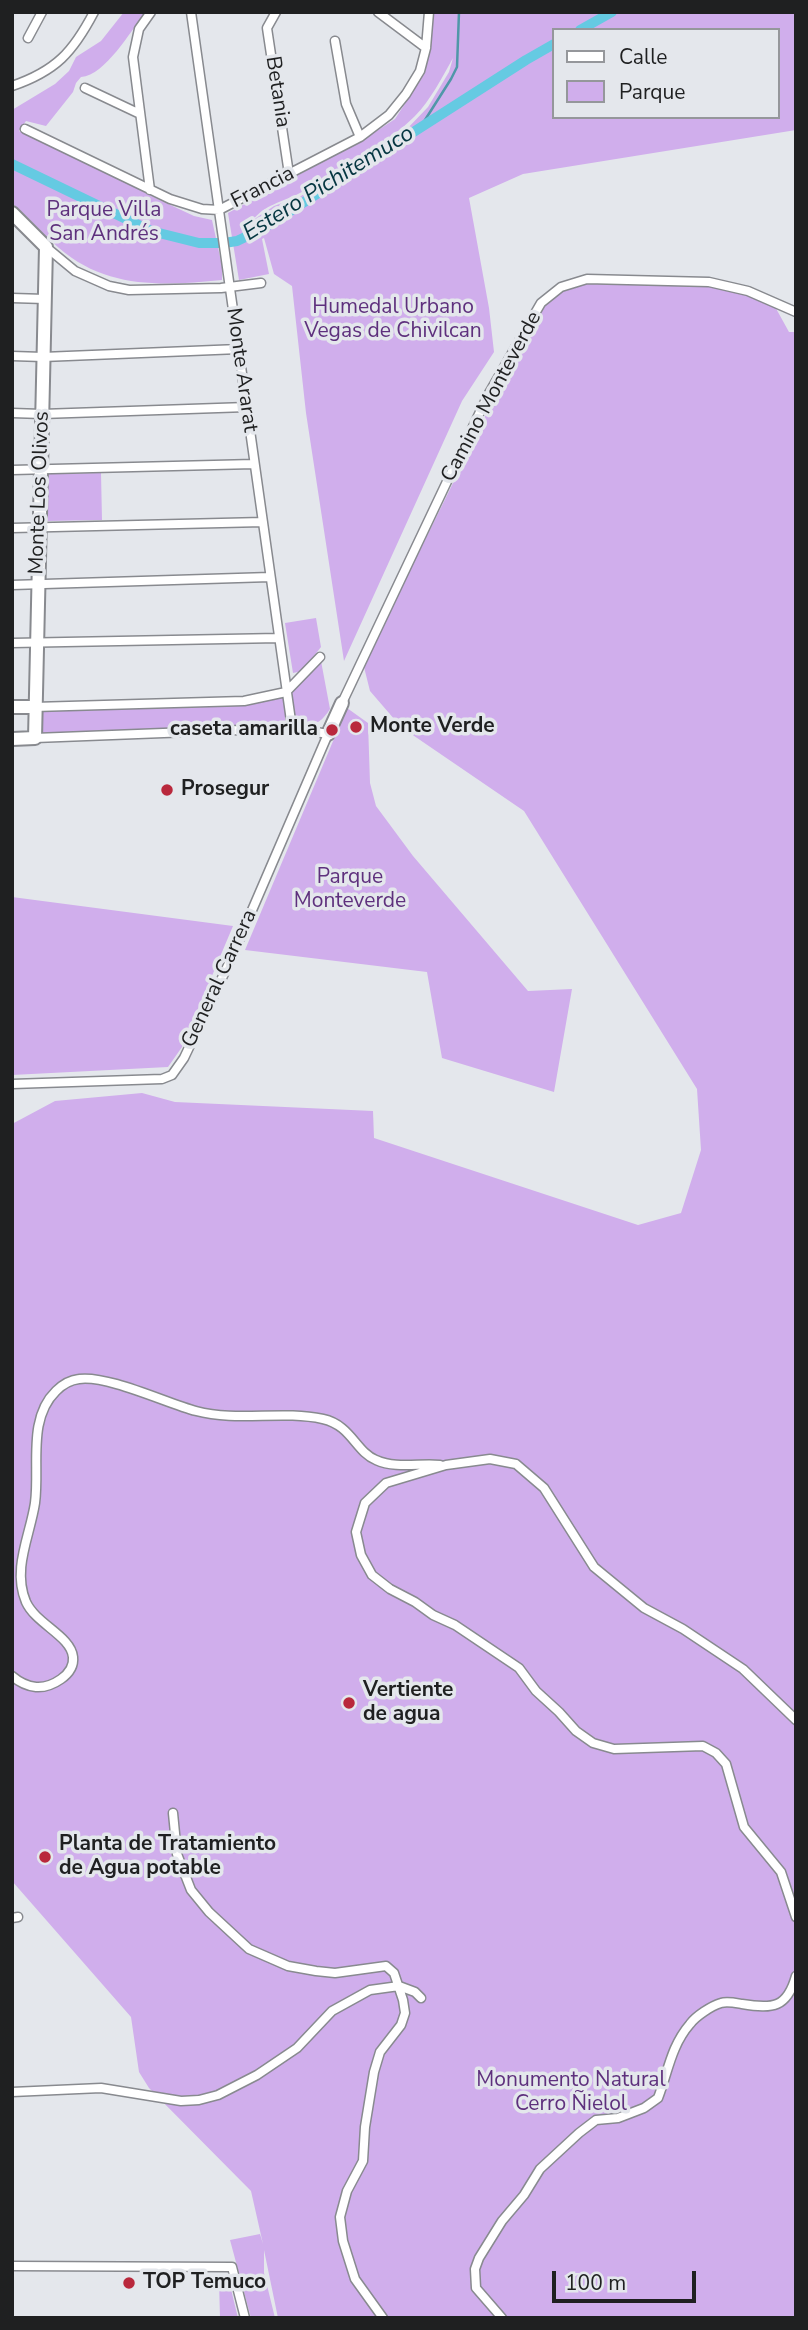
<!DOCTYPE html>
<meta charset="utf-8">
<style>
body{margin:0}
#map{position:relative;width:808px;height:2330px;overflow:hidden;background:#e4e7ec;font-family:"Nunito Sans",sans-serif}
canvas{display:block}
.frame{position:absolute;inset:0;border:14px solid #1f2021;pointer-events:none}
.legend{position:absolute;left:552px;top:28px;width:228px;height:91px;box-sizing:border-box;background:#e4e7ec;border:2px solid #95979b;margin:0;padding:9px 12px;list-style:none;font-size:21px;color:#1f2021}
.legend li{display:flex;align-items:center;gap:14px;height:35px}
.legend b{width:35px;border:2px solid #95979b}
.scale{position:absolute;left:552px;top:2271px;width:144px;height:32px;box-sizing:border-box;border:4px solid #1f2021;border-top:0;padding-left:9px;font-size:21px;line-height:24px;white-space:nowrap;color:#1f2021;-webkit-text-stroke:5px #e4e7ec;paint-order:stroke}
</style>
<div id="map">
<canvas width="808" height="2330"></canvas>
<div class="frame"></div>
<ul class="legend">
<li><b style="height:9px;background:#fff"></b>Calle</li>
<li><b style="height:19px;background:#d0aeec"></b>Parque</li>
</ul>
<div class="scale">100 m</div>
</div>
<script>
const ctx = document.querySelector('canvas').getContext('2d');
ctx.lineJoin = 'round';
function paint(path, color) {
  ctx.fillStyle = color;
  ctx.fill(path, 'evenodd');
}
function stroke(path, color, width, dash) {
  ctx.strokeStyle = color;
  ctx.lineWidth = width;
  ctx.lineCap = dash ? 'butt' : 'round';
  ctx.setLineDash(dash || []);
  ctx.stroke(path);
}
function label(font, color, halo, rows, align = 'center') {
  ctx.font = font + ' "Nunito Sans",sans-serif';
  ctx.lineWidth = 7;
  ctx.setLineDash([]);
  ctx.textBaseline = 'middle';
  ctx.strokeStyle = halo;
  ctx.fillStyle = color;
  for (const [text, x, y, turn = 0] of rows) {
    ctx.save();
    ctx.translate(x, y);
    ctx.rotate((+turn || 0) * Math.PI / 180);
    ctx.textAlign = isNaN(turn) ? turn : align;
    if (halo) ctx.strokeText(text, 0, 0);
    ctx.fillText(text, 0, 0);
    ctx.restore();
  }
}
const green = new Path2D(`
 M124,12H146C130,31 106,75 81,77L76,83L73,92L46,126L26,121L19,131L119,178L149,195L194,216L212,220L222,266V280C163,286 106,289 59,248C42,234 29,217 12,203V110L55,84L69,71L76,57L101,41Z
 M433,12H796V130L523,174L469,198L489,308L494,352L462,401L344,661L306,413L292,286L274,274L264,238L262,239L269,274L239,280L228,213L363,140L395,119L425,73ZM554,30H778V117H554ZM453,58L449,72L428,107L405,131L301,196L274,206L253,220C264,205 282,202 298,194C333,176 387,144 415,116C430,101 443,76 453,58Z
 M608,280L697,281L743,290L773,303L789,332H796V2318H278L264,2250V2273L275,2318H251L230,2240L260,2234L263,2244L251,2191L149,2088L139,2072L131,2017L12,1881V1124L55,1101L142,1093L175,1102L373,1111L374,1138L638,1225L681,1213L701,1150L697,1089L524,811L401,727L370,691L362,659C405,583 443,504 481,425C500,384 515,337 544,301C560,282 585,282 608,280Z
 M101,473L102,520L48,521L47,474Z
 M316,618L321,647L302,671L293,673L285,623Z
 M321,661L330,709C307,746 282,710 294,689C300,679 313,670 321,661Z
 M284,695L289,725L38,735L37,709L233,705Z
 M347,708L368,723L370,783L376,806L413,856L528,991L572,989L554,1092L442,1058L427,972L245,950Z
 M12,897L233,926L182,1047L168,1067L12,1075Z
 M219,2281H229L238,2318H220Z`);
const stream = new Path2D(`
 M418,131L451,79L457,67L459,12`);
const canal = new Path2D(`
 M580,30L612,12
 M12,164L151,231L199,243H224L237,241L262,229L526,60L554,44`);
const street = new Path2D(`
 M191,12L292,728
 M276,12L267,28L289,174
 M378,12L426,48
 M28,38L42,12
 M335,41L346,104L360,137
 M12,86C56,71 73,52 94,12
 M85,88L140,114
 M25,129L170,199L202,209L219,210L360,137L389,115L406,94L420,71L426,48L429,12
 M150,190L133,57L139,29L151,12
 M46,247L75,271L109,286L129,290L221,288L261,283
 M12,298L45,299
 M12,356L43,357L239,349
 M12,413L42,414L247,407
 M12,470L254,464
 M12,528L263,522
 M12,585L270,577
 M12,643L279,638
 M342,703L488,395L541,303L561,287L587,279L709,282L748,291L796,312
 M34,707L244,701L286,692L320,657
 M12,1084L162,1079L172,1075L184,1058L231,959L328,734L292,728L35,738
 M12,1676C19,1682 26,1686 36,1687C51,1688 75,1675 73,1657C71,1636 36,1624 26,1602C12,1569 30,1536 35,1503C40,1467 27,1419 56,1391C62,1385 70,1380 79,1379C108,1375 166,1403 196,1411C238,1422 281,1410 323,1419C351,1425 356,1452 376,1460C396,1469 419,1463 440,1465
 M796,1720L743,1669L683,1629L644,1608L594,1567L544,1488L516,1464L490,1459L446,1465L386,1483L365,1503L356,1532L361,1555L372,1575L390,1589L415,1602L433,1615L455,1625L519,1668L536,1691L559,1712L576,1731L593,1743L614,1749L703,1746L716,1753L726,1764L744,1827L781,1872L796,1917
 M173,1813L177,1854L191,1890L209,1912L249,1949L288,1966L316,1971L335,1973L386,1966L394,1973L403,2000L405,2013L401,2025L380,2052L374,2072L365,2127L363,2161L347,2191L340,2217L343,2241L355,2279L383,2318
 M12,1918L18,1917
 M12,2092L101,2088L181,2101L199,2100L218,2095L257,2075L297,2048L332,2011L370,1990L399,1986L415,1992L421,1998
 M12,2266L232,2267L245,2318
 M502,2318L476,2288L475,2269L479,2258L502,2221L524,2195L540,2169L579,2133L596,2120L618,2118L644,2108L658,2098C668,2072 671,2046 690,2024C696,2016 711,2006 721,2003C727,2001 736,2003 742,2004C773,2009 787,2008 796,1976`);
const secondary = new Path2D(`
 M12,213L46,247L35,738L12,739
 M12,707H34
 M328,734L342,703`);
const markers = [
 [356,727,7,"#b9283c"],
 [332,730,7,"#b9283c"],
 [167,790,7,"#b9283c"],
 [349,1703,7,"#b9283c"],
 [45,1857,7,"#b9283c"],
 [129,2283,7,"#b9283c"]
];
const streetNames = [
 ["Betania",277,92,81],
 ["Francia",263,188,-27],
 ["Monte Ararat",241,370,82],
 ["Camino Monteverde",492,397,-62],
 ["Monte Los Olivos",40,493,-88],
 ["General Carrera",220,979,-65]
];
const parkNames = [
 ["Parque Villa",104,211],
 ["San Andrés",104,235],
 ["Humedal Urbano",393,308],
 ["Vegas de Chivilcan",393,332],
 ["Parque",350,878],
 ["Monteverde",350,902],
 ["Monumento Natural",571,2081],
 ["Cerro Ñielol",571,2105]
];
const poiNames = [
 ["Monte Verde",370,727],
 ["caseta amarilla",318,730,"right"],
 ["Prosegur",181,790],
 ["Vertiente",363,1691],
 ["de agua",363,1715],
 ["Planta de Tratamiento",59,1845],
 ["de Agua potable",59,1869],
 ["TOP Temuco",143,2283]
];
const waterNames = [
 ["Estero Pichitemuco",329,184,-32]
];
paint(green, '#d0aeec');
stroke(stream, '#5097a8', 2.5);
stroke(canal, '#65cae2', 10);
stroke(street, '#888a8f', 11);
stroke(secondary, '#888a8f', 16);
stroke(street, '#fff', 8);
stroke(secondary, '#fff', 12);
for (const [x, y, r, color] of markers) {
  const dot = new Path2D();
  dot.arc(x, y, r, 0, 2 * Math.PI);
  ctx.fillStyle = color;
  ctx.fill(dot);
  stroke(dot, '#e4e7ec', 2.5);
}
label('21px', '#1f2021', '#e4e7ec', streetNames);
label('21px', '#5e307d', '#e4e7ec', parkNames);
label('bold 21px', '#1f2021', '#e4e7ec', poiNames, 'left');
label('italic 23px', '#053641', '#e4e7ec', waterNames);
</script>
